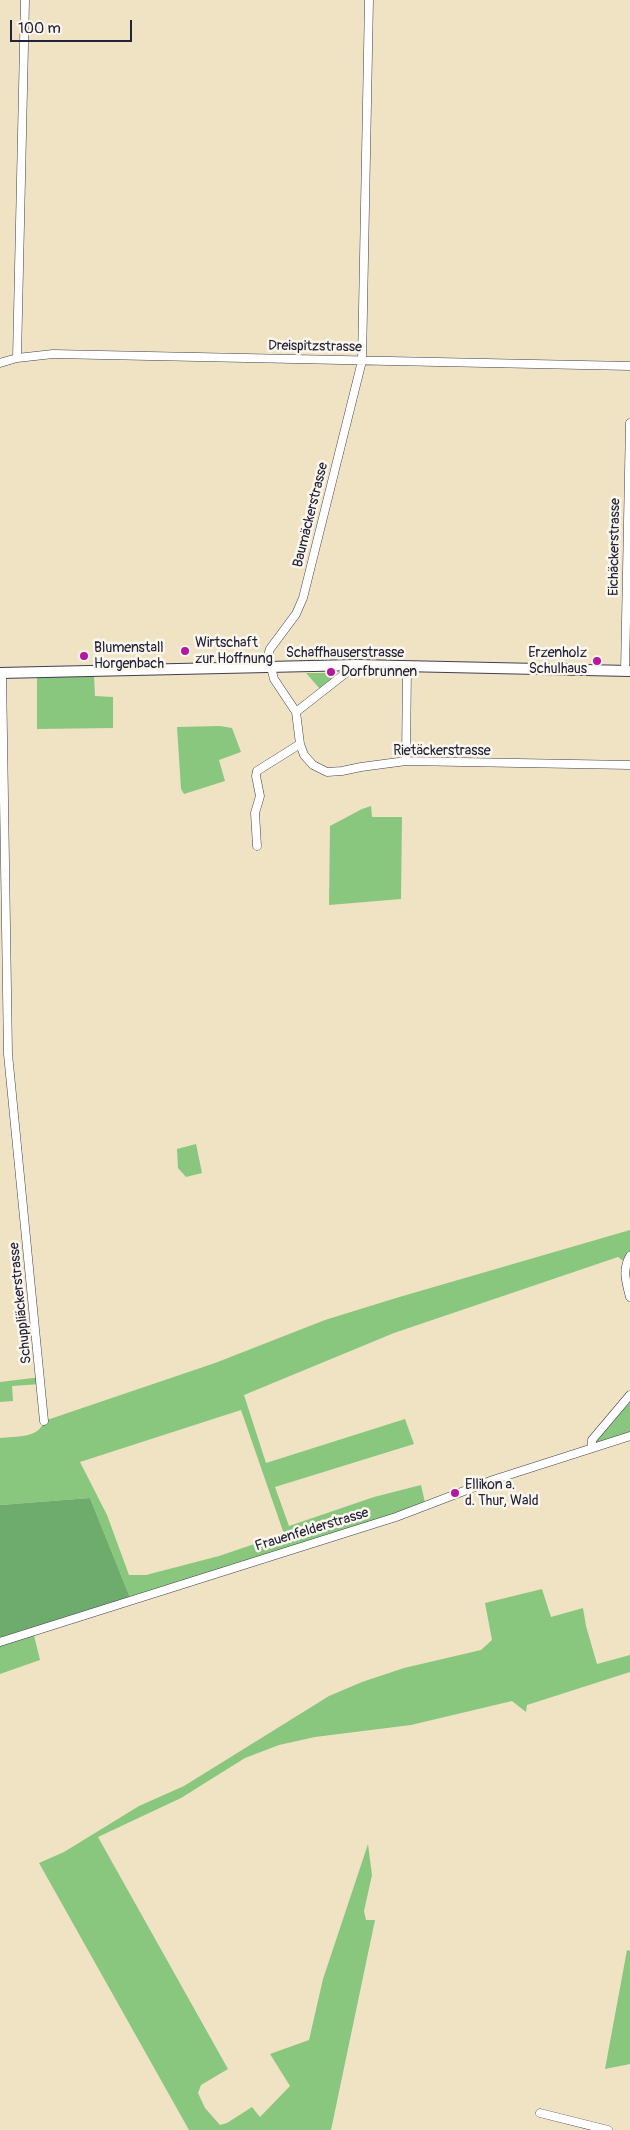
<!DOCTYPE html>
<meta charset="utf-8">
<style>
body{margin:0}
#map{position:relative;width:630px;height:2130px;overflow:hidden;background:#efe3c4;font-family:Pangolin,sans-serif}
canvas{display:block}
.scale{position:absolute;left:10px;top:20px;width:122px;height:22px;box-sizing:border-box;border:2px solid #22223b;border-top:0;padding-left:6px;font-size:15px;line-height:18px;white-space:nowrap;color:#22223b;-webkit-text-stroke:4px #fbf7ec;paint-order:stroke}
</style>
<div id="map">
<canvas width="630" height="2130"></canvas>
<div class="scale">100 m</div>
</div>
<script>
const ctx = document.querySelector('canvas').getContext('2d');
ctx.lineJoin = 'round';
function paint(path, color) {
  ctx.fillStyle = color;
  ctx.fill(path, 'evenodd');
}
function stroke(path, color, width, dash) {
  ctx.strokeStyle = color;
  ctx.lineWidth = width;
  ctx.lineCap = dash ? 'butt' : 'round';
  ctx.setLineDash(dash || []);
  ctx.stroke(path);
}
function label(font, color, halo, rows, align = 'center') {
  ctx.font = font + ' Pangolin,sans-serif';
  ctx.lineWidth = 5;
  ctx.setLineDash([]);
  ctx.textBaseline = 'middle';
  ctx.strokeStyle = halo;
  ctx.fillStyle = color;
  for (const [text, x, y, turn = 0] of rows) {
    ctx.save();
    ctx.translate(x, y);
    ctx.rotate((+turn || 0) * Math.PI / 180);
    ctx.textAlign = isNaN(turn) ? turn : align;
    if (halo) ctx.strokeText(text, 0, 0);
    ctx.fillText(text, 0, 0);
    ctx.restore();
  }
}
const green = new Path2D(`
 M306,673H335L336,675L320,689Z
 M94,675L95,696L113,697V728L37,729V676Z
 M220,726L232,728L241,752L219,760L225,781L184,794L181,789L177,727Z
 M371,806L372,817H402L401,899L329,905L330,826L362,809Z
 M196,1144L202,1173L186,1177L178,1168L177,1149Z
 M630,1230V1297L626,1263L618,1257L394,1333L244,1395L266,1463L405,1419L414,1444L275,1487L289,1526L374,1497L421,1485L426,1507L131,1600L90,1498L0,1505V1438C15,1436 39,1439 44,1421L215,1363L325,1320L396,1298ZM241,1410L284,1534L219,1556L146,1575H129L107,1515L80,1462Z
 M41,1377V1384L12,1386L13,1401L0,1402V1382Z
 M630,1395V1436L592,1448V1440Z
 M542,1589L551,1617L583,1608L586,1626L597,1664L630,1655V1672L527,1705L526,1712L512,1701L411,1725L315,1737L279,1745L245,1758L181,1798L98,1837L228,2069L201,2085L198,2093L205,2108L220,2125L227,2123L252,2107L260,2117L290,2086L270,2054L309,2040L323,1979L368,1844L372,1875L364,1911L366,1920H375L331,2130H189L39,1863L64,1852L139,1806L184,1786L329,1696L362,1682L404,1668L481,1650L492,1640L485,1603Z
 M33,1631L40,1660L0,1674V1642Z
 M627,1950L630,1951V2064L605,2069Z`);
const forest = new Path2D(`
 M90,1498L131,1600L0,1642V1505Z`);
const minor = new Path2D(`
 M369,0L362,361L303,598L296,614L270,649L268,655L274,679L296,712L300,744L304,755L313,765L327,772L342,771L361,767L406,761L630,765
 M17,358L25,0
 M0,363L17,358L53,354L630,366
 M625,671L630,423
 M2,673L8,1054L44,1421
 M296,712L356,665
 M406,761L407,666
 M257,846L255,813L260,796L256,776L257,771L300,744
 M630,1256C622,1270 626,1282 630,1297
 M592,1448V1440L630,1395
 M0,1642L396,1517L493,1480L630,1436
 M540,2113L608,2130`);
const major = new Path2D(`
 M0,673L356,665L630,671`);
const markers = [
 [185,651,5,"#b5179e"],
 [84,656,5,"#b5179e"],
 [597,661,5,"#b5179e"],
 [331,672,5,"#b5179e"],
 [455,1493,5,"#b5179e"]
];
const streetNames = [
 ["Dreispitzstrasse",315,347,1],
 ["Baumäckerstrasse",311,515,-76],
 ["Eichäckerstrasse",615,547,-89],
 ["Schaffhauserstrasse",345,653],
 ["Rietäckerstrasse",442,751],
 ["Schuppliäckerstrasse",21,1303,-96],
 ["Frauenfelderstrasse",312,1530,-17]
];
const poiNames = [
 ["Wirtschaft",195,643],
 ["zur Hoffnung",195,659],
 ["Blumenstall",94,648],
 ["Horgenbach",94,664],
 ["Erzenholz",587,653,"right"],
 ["Schulhaus",587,669,"right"],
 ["Dorfbrunnen",341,672],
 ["Ellikon a.",465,1485],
 ["d. Thur, Wald",465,1501]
];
paint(green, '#89c77e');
paint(forest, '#6eac6d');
stroke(minor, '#413f50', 9);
stroke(major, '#413f50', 12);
stroke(minor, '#fff', 8);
stroke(major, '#fff', 10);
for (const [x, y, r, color] of markers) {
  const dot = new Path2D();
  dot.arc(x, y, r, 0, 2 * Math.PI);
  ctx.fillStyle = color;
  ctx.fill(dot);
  stroke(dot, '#fbf7ec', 2);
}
label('14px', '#22223b', '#fbf7ec', streetNames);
label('14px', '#22223b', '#fbf7ec', poiNames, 'left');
</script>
